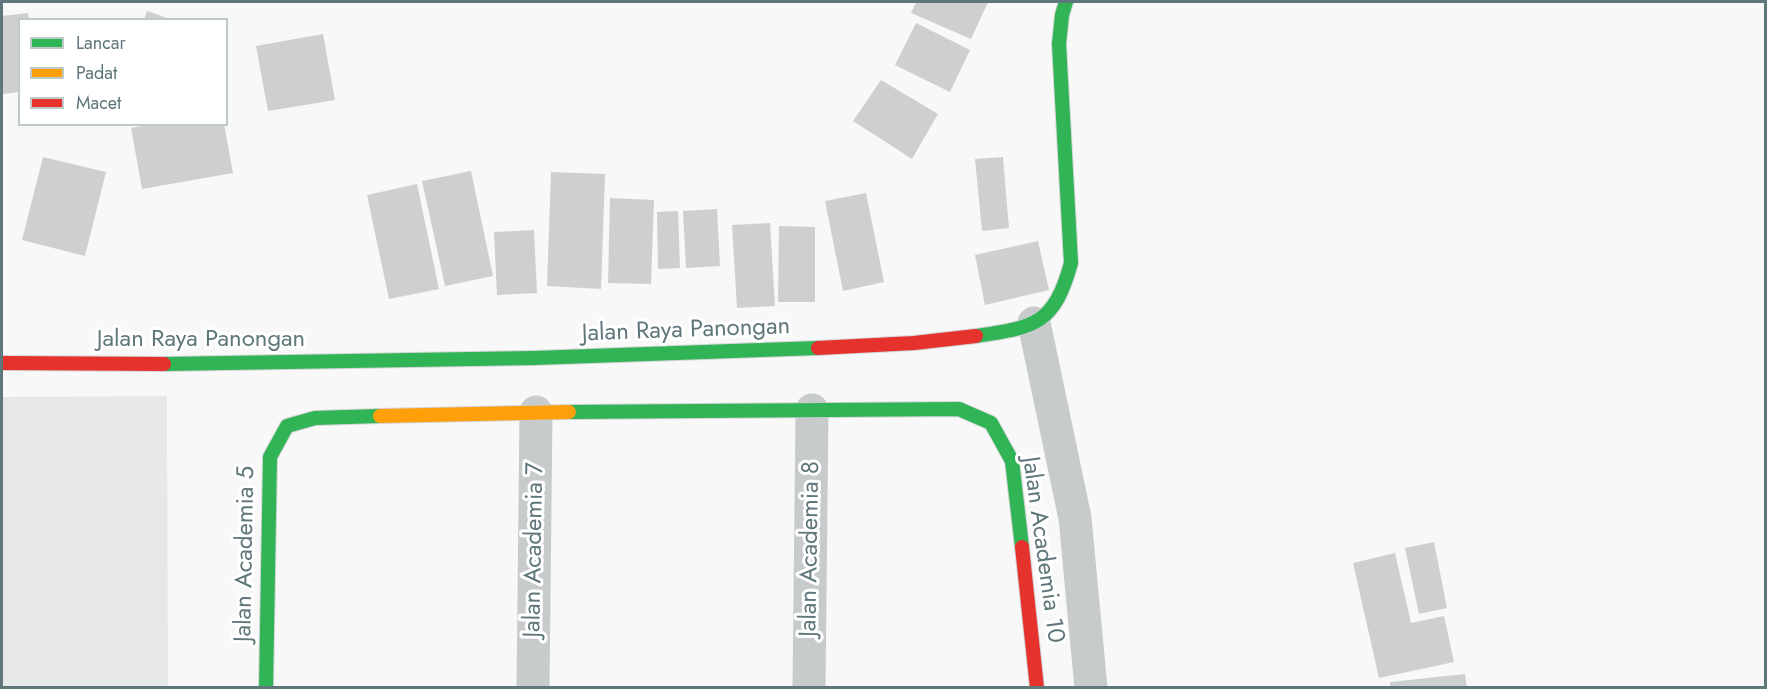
<!DOCTYPE html>
<style>
body{margin:0}
#map{position:relative;width:1767px;height:689px;overflow:hidden;background:#f8f8f8;font-family:Jost,sans-serif}
canvas{display:block}
.frame{position:absolute;inset:0;border:3px solid #5f777b;pointer-events:none}
.legend{position:absolute;left:18px;top:18px;width:210px;height:108px;box-sizing:border-box;background:#fff;border:2px solid #bfc9ca;margin:0;padding:8px 10px;list-style:none;font-size:18px;color:#5f777b}
.legend li{display:flex;align-items:center;gap:12px;height:30px}
.legend b{width:30px;border:2px solid #bfc9ca}
</style>
<div id="map">
<canvas width="1767" height="689"></canvas>
<div class="frame"></div>
<ul class="legend">
<li><b style="height:8px;background:#30b455"></b>Lancar</li>
<li><b style="height:8px;background:#ff9f0a"></b>Padat</li>
<li><b style="height:8px;background:#e5322d"></b>Macet</li>
</ul>
</div>
<script>
const ctx = document.querySelector('canvas').getContext('2d');
ctx.lineJoin = 'round';
function paint(path, color) {
  ctx.fillStyle = color;
  ctx.fill(path, 'evenodd');
}
function stroke(path, color, width, dash) {
  ctx.strokeStyle = color;
  ctx.lineWidth = width;
  ctx.lineCap = dash ? 'butt' : 'round';
  ctx.setLineDash(dash || []);
  ctx.stroke(path);
}
function label(font, color, halo, rows, align = 'center') {
  ctx.font = font + ' Jost,sans-serif';
  ctx.lineWidth = 6;
  ctx.setLineDash([]);
  ctx.textBaseline = 'middle';
  ctx.strokeStyle = halo;
  ctx.fillStyle = color;
  for (const [text, x, y, turn = 0] of rows) {
    ctx.save();
    ctx.translate(x, y);
    ctx.rotate((+turn || 0) * Math.PI / 180);
    ctx.textAlign = isNaN(turn) ? turn : align;
    if (halo) ctx.strokeText(text, 0, 0);
    ctx.fillText(text, 0, 0);
    ctx.restore();
  }
}
const built = new Path2D(`
 M167,396L168,687H2V397Z`);
const building = new Path2D(`
 M916,2H988L971,39L911,13Z
 M147,11L170,19V20H144Z
 M28,13L29,20H20V92L2,94V16Z
 M916,23L970,50L950,92L895,65Z
 M323,34L335,100L268,111L256,46Z
 M881,80L938,114L912,159L853,121Z
 M152,124H224L233,173L142,189L131,128Z
 M43,157L106,172L85,256L22,240Z
 M1003,157L1009,228L982,231L975,159Z
 M471,171L493,276L445,286L422,181Z
 M551,172L605,174L601,289L547,286Z
 M417,184L439,289L389,299L367,195Z
 M866,193L884,282L843,291L825,201Z
 M610,198L654,200L651,284L608,283Z
 M717,209L720,266L686,268L683,211Z
 M678,211L680,268L658,269L657,212Z
 M770,223L775,306L737,308L732,225Z
 M779,226L815,227V302H778Z
 M534,230L537,293L497,295L494,232Z
 M1038,241L1049,290L985,305L975,255Z
 M1434,542L1447,608L1419,614L1405,548Z
 M1395,553L1411,623L1444,616L1454,662L1379,678L1353,563Z
 M1465,674L1467,688H1390V682Z`);
const street = new Path2D(`
 M1034,323L1075,518L1091,688
 M533,688L536,412
 M809,688L812,410`);
const fast = new Path2D(`
 M976,336C1035,327 1054,325 1071,263L1059,44L1062,15L1066,2
 M164,364L534,358L818,348
 M569,412L959,409L991,423L1012,461L1022,547
 M266,688L270,457L287,426L315,418L380,416`);
const slow = new Path2D(`
 M380,416L569,412`);
const jam = new Path2D(`
 M818,348L914,343L976,336
 M2,363L164,364
 M1022,547L1037,688`);
const streetNames = [
 ["Jalan Raya Panongan",686,331,-2],
 ["Jalan Raya Panongan",201,340],
 ["Jalan Academia 8",811,549,-89],
 ["Jalan Academia 7",535,550,-89],
 ["Jalan Academia 10",1042,550,82],
 ["Jalan Academia 5",246,554,-89]
];
paint(built, '#e6e8e8');
paint(building, '#cdcfd0');
stroke(fast, '#d3d4d5', 16);
stroke(slow, '#d3d4d5', 16);
stroke(jam, '#d3d4d5', 16);
stroke(street, '#c8cbcc', 33);
stroke(fast, '#30b455', 14);
stroke(slow, '#ff9f0a', 14);
stroke(jam, '#e5322d', 14);
label('24px', '#5f777b', '#fff', streetNames);
</script>
